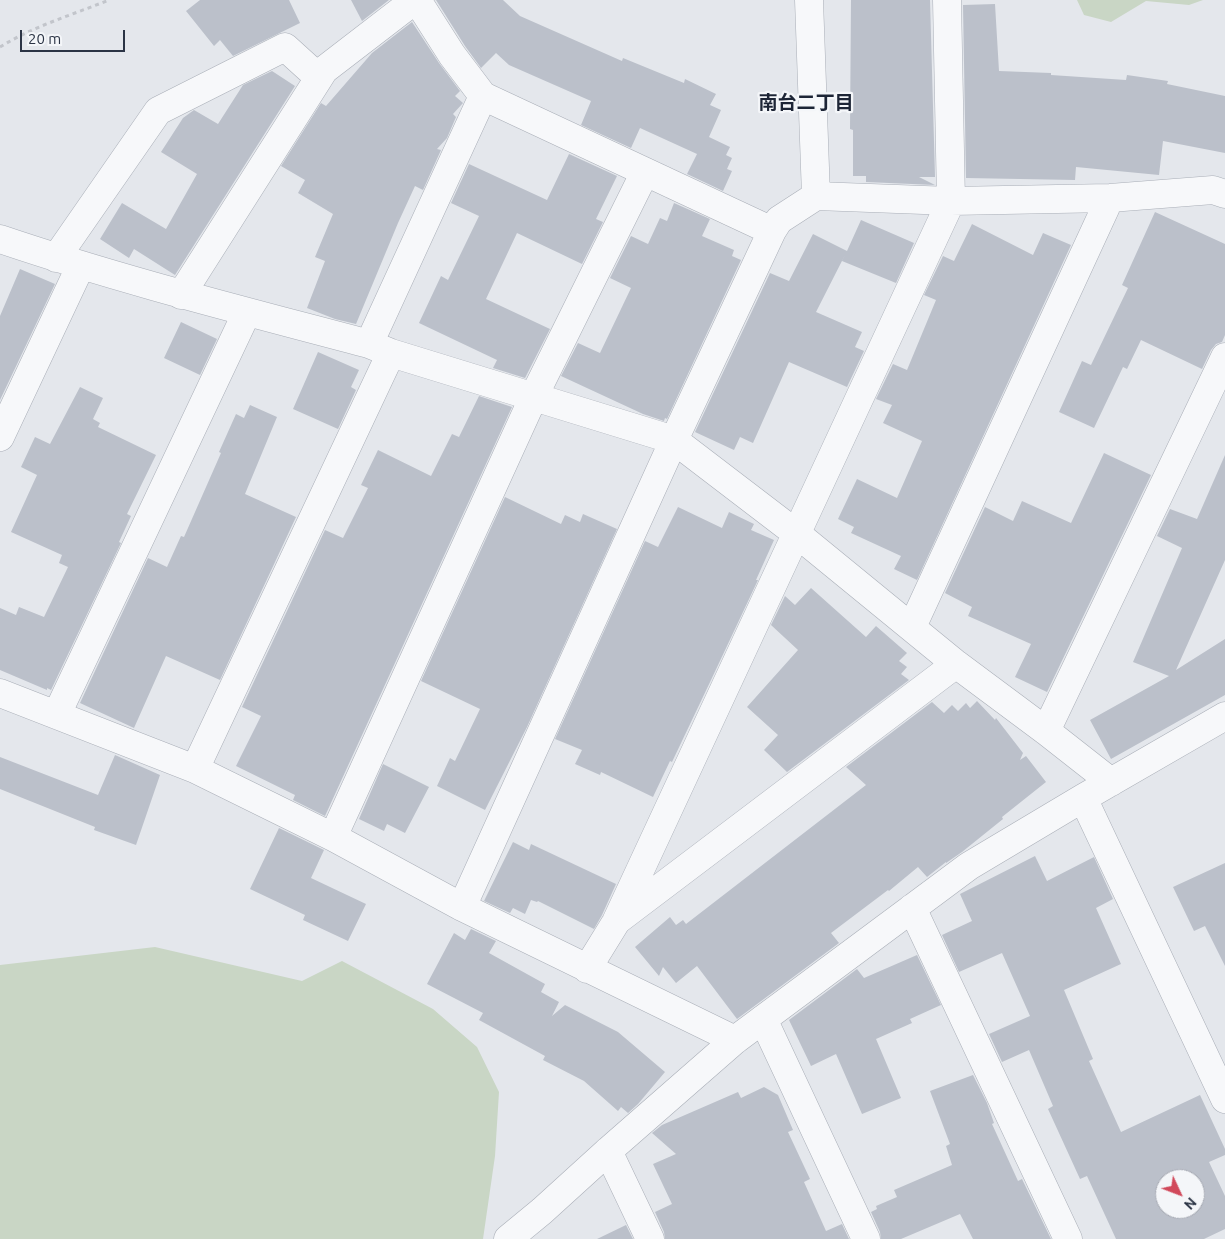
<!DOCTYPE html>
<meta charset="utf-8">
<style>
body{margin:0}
#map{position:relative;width:1225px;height:1239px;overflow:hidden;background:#e4e7ec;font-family:Ubuntu,sans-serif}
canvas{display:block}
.north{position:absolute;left:1155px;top:1169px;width:50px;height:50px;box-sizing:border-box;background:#f4f6f9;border:1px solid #a4a8b1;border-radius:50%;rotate:133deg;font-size:14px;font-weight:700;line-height:20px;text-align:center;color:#2b3445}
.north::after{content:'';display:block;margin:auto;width:18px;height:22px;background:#d1495b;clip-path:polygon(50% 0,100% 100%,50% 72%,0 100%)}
.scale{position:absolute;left:20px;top:30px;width:105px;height:22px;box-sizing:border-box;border:2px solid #2b3445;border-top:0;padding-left:6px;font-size:15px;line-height:18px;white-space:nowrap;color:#2b3445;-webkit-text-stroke:4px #f4f6f9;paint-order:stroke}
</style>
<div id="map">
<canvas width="1225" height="1239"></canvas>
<div class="north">N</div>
<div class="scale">20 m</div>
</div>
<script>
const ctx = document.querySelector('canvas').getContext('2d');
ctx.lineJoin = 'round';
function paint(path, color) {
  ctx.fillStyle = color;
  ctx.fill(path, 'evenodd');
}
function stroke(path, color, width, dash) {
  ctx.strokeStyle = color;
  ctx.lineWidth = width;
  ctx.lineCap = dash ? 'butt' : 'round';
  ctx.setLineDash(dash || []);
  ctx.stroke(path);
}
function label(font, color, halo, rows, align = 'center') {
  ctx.font = font + ' Ubuntu,"Noto Sans JP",sans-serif';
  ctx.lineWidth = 4.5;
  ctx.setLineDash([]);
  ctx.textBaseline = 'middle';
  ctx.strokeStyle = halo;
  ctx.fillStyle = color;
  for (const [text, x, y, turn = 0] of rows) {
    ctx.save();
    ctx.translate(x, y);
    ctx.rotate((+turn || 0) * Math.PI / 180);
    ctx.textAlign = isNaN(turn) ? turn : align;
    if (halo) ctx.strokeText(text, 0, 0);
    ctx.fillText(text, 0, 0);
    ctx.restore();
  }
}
const green = new Path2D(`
 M1077,0H1203L1189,5L1146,1L1111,22L1084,15Z
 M155,947L302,981L342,961L433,1009L477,1047L499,1092L495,1156L483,1239H0V965Z`);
const building = new Path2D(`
 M200,0H289L300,23L233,56L220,40L214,46L186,11Z
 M351,0H389L362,21Z
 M436,0H503L520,16L622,61L623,58L684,83L685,79L716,94L710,105L721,110L709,137L730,147L726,155L732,158L727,169L732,171L723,191L687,174L697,154L640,128L631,148L581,125L591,101L509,65L496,53L481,68L465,46Z
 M851,0H930L935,177H919L935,185L866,182V176H853V130L850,129Z
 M995,4L999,71L1051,73V75L1126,80L1127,75L1168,81L1167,84L1225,96V153L1163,141L1159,175L1076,167L1075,180L966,178L963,5Z
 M412,22L439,63L460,91L455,96L463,103L453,114L456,117L447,138L437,149L441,150L423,190L415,186L398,223L356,324L335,319L307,308L325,261L315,257L333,214L298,193L305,180L281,166L321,103L326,106L372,53Z
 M272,71L295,86L175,275L134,249L129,258L100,239L122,203L166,229L197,174L161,152L183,118L194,110L218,124L243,85Z
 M569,154L617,176L596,219L603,222L582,264L517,233L486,299L550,329L525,378L493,368L497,360L419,323L441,276L448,280L479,216L451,203L469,164L547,200Z
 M674,203L710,219L702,236L734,250L732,256L741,260L667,419L665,418L664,421L643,414L561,376L578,343L600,353L631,288L610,278L631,236L648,244L660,218L667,221Z
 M1155,212L1225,244V335L1222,342L1216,344L1211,350L1202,369L1141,340L1127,369L1123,367L1094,428L1059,412L1082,361L1091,365L1128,288L1122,285Z
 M861,220L914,243L896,283L842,261L845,255L816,312L862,332L855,347L864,351L847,387L789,362L753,443L740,437L734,450L695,432L770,273L789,281L813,234L847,251Z
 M972,224L1033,255L1043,233L1071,245L917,580L894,569L901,556L851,533L854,527L838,519L857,479L897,498L922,441L883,423L892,405L876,399L893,364L907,370L936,300L924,295L943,256L954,261Z
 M20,269L55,284L0,400V316Z
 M181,322L217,339L200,375L164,358Z
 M318,352L359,370L351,387L356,390L338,429L293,409Z
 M80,387L103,398L93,419L100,423L98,427L156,455L127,514L131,516L119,542L121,543L51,690L47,688V690L0,670V608L16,615L19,607L44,617L68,567L59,563L62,555L11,532L37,475L21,467L35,437L50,444Z
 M479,396L512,407L325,816L293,800L295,795L236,766L261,716L242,707L325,530L343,538L368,488L361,485L378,450L431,476L452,434L459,437Z
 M250,405L277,417L245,494L296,517L220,680L166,656L134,728L80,703L148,558L167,567L181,536L184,537L221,453L219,452L236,414L244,418Z
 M1104,453L1151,475L1047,692L1015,677L1031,644L968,616L972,607L945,593L985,507L1013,521L1022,501L1071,523Z
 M1225,455V560L1176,670L1225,639V695L1111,759L1090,720L1169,676L1133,662L1182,548L1157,536L1170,509L1197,519Z
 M505,497L561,524L565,515L580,522L583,514L617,529L527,727L485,810L437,786L450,758L455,761L480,709L421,681Z
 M678,507L722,528L729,512L754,524L751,530L774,540L756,580H758L711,680L672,762L670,761L653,797L601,772L600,775L575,764L582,750L555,739L645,541L658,547Z
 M811,588L866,637L876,626L907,653L899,661L907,667L901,674L909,680L787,772L764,750L778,735L747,707L798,650L771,625L785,596L795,605Z
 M977,701L995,720L996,718L1023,753L1020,760L1026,756L1046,782L1002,817L1003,819L962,852L946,863V862L927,877L918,867L889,891L888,890L831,933L839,943L737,1019L697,966L676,983L663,967L659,976L635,947L670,917L676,925L683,920L686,924L866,785L846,767L932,702L944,713L952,705L958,711L966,703L970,708Z
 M115,755L160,775L136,845L94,830L95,827L0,789V757L98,795Z
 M383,764L429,787L405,833L387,824L384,831L359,819Z
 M279,828L324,850L311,878L366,904L348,941L303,920L305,915L250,889Z
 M513,842L529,850L531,844L616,884L602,915L594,929L538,901L537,902L531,900L525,914L513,908L510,913L484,901Z
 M1035,856L1047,881L1094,857L1113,899L1096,908L1121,964L1064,990L1093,1059L1089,1061L1121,1132L1200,1095L1225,1149V1155L1209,1162L1225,1196V1229L1204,1239H1116L1087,1176L1080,1179L1048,1109L1053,1106L1029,1050L1002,1062L989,1034L1030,1016L1002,953L959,972L942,935L972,921L960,894ZM1165,1179H1195V1209H1165Z
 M1225,863V966L1205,926L1194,931L1173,887Z
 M471,929L496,941L489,953L545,984L541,992L559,1002L552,1016L565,1005L618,1032L665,1072L638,1104L628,1113L621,1107L618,1111L584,1081L543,1060L545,1056L479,1020L483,1013L427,984L454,933L465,940Z
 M917,955L941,1005L910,1019L912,1023L876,1039L901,1098L862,1114L836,1054L811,1066L789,1020L857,969L864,978Z
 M973,1075L987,1103L994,1123L992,1124L1018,1181L1022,1179L1051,1239H973L960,1214L901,1239H881L880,1232L871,1212L877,1209L876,1206L897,1197L894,1190L952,1165L946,1146L950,1144L930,1091Z
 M764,1087L778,1095L793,1130L788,1132L810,1179L804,1182L826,1231L842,1224L849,1239H665L664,1232L655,1212L672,1204L653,1164L676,1154L652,1133L662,1125L738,1092L741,1098Z
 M626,1225L633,1239H597Z`);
const path = new Path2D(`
 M0,47C34,26 72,15 109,0`);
const minor = new Path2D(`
 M417,0L452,55L483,96
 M809,0L816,196
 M0,239C121,280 245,311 369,344L391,353L674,440L797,534L956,664L1046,731L1111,782
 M56,258L158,111L285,47L318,77
 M181,295L324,70L415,0
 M369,344L483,96L772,231
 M0,437L81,265
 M912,627L1110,198
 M0,693L195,769L333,837L462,907L735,1040
 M57,714L247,312
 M1046,731L1225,357
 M195,769L391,353
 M1083,798L1225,1099
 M333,837L534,396L645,172
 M462,907L674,440L772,231L779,220L816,196L951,201L1110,198L1213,190L1225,194
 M912,908L1068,1239
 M619,919L956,664
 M587,969L616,922L951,201L947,0
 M763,1019L866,1239
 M608,1151L650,1239
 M508,1239L542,1211L608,1151L735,1040L969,866L1083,798L1225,716`);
const neighbourhoodNames = [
 ["南台二丁目",806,103]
];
paint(green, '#c9d6c5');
paint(building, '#bbc0ca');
stroke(minor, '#a9aeb7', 29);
stroke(path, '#c2c5cb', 3, [4, 4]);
stroke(minor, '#f7f8fa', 28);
label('bold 19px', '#1d2536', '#f4f6f9', neighbourhoodNames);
</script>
